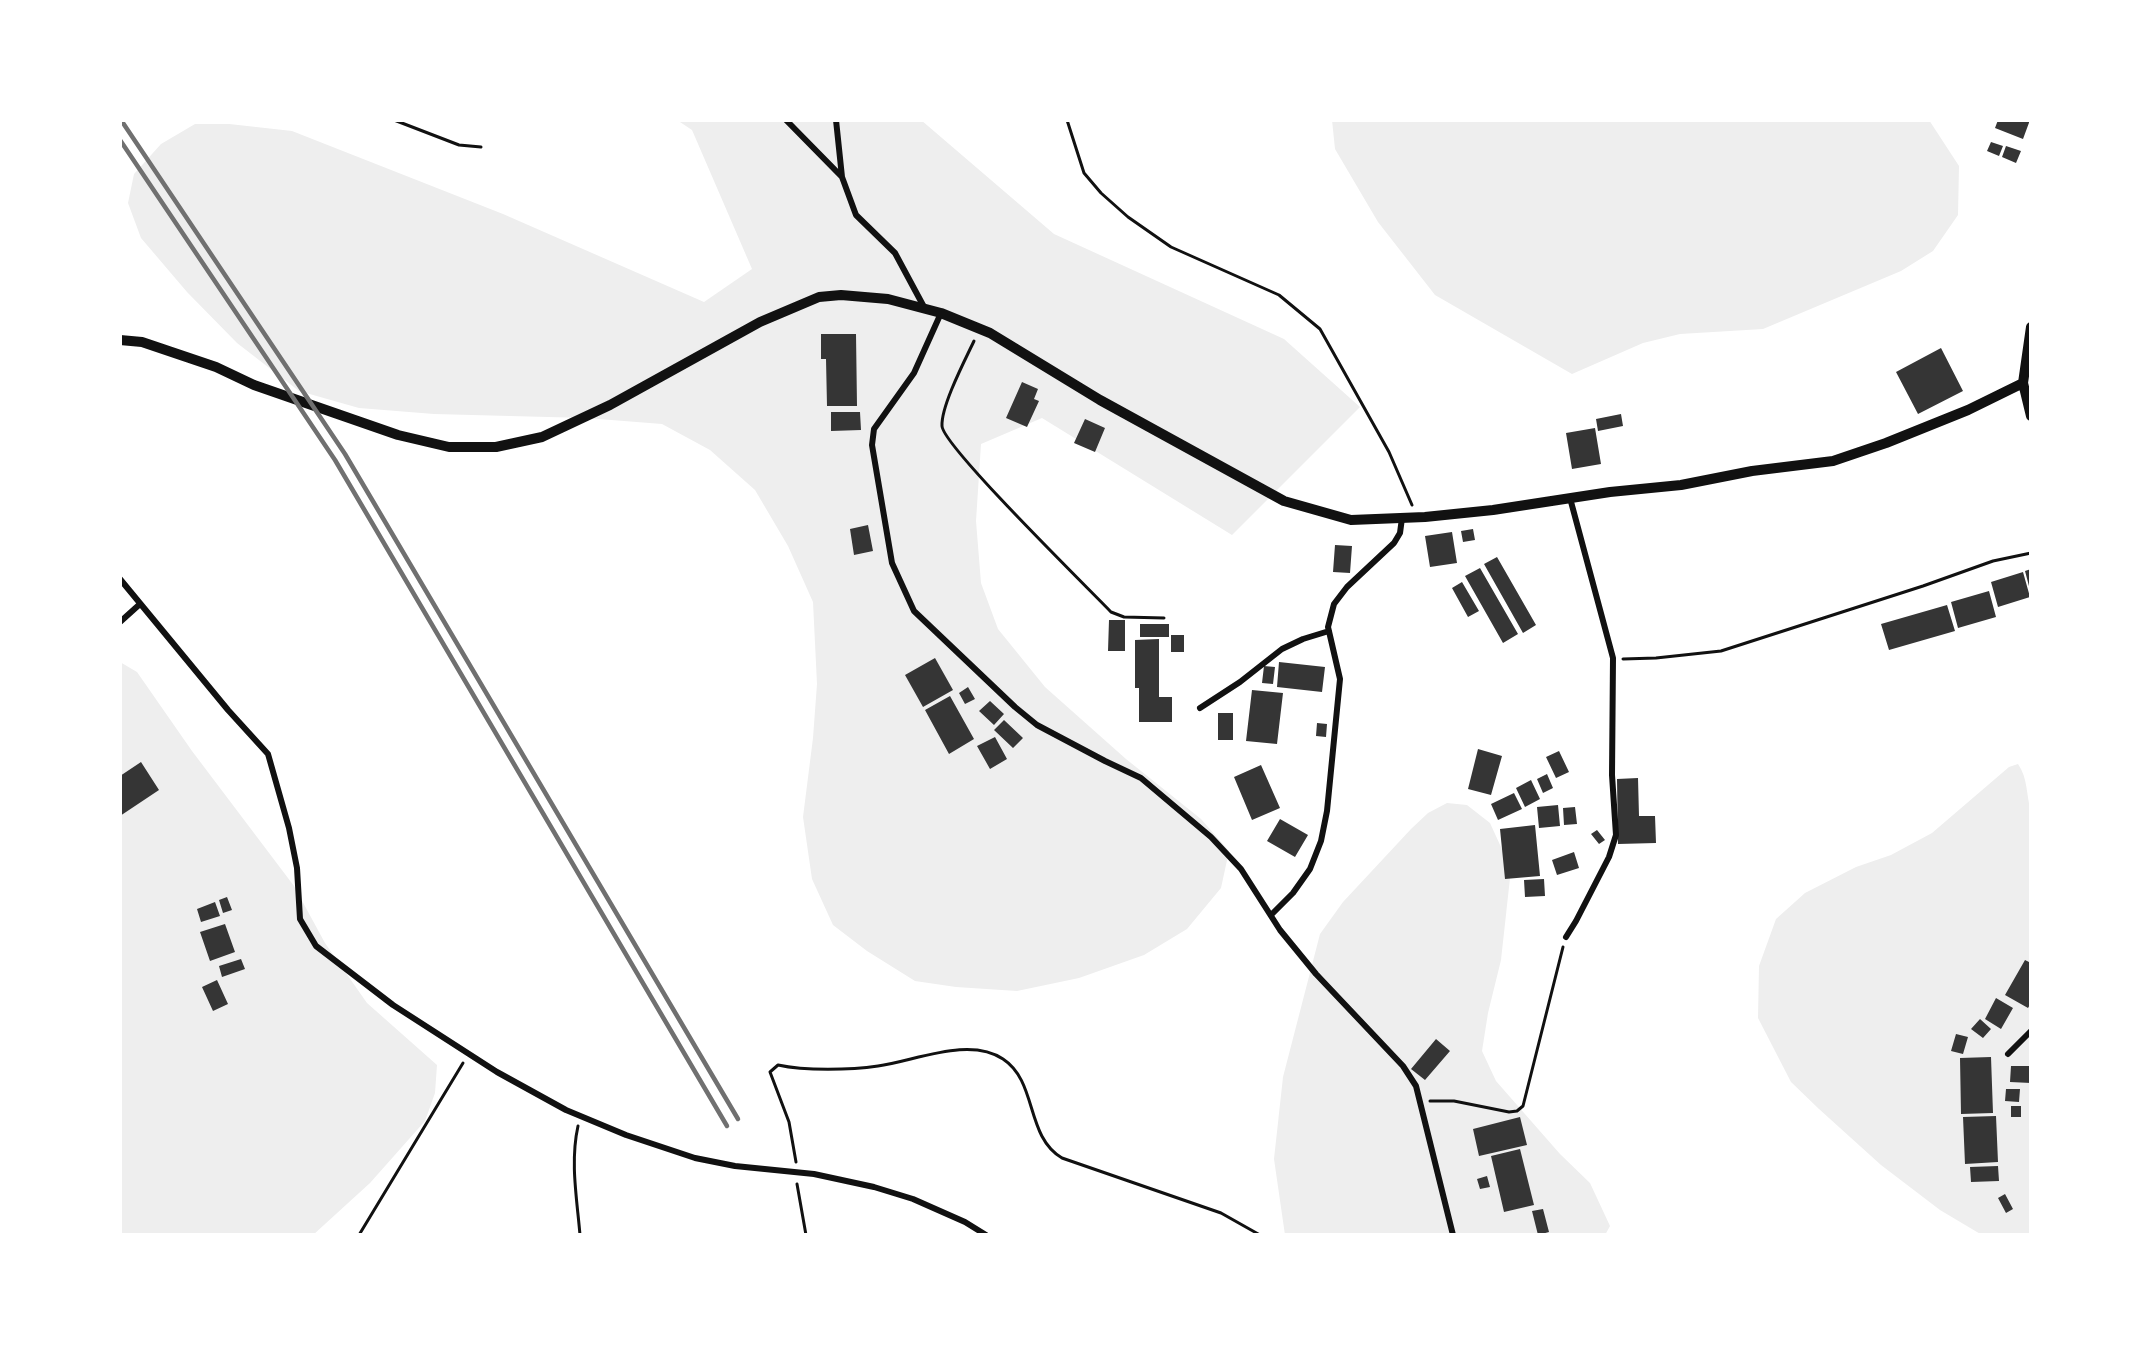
<!DOCTYPE html>
<style>
body{margin:0}
#map{position:relative;width:2151px;height:1355px;overflow:hidden;background:#fff;font-family:"Fira Sans Condensed",sans-serif}
canvas{display:block}
.frame{position:absolute;inset:0;border:122px solid #fff;pointer-events:none}
</style>
<div id="map">
<canvas width="2151" height="1355"></canvas>
<div class="frame"></div>
</div>
<script>
const ctx = document.querySelector('canvas').getContext('2d');
ctx.lineJoin = 'round';
function paint(path, color) {
  ctx.fillStyle = color;
  ctx.fill(path, 'evenodd');
}
function stroke(path, color, width, dash) {
  ctx.strokeStyle = color;
  ctx.lineWidth = width;
  ctx.lineCap = dash ? 'butt' : 'round';
  ctx.setLineDash(dash || []);
  ctx.stroke(path);
}
const green = new Path2D(`
 M677,120H921L1054,234L1284,339L1360,407L1232,535L1042,418L981,444L976,521L981,583L998,629L1045,687L1126,759L1201,819L1229,851L1221,888L1187,929L1144,955L1079,978L1017,991L956,987L915,981L867,951L833,925L812,879L803,817L813,738L817,684L813,602L788,546L755,490L710,450L662,424L586,418L434,414L359,408L299,391L237,343L187,292L141,238L128,203L134,174L161,144L195,124H229L292,131L503,214L704,302L752,269L692,130Z
 M1332,120H1929L1959,166L1958,215L1933,251L1901,271L1763,329L1680,334L1643,343L1572,374L1435,295L1378,222L1335,149Z
 M120,662L137,672L192,751L294,886L325,943L367,1003L437,1065L435,1093L425,1121L370,1183L313,1235H120Z
 M2018,764C2028,778 2026,795 2031,811V1235H1982L1940,1210L1881,1165L1819,1109L1791,1082L1758,1018L1759,966L1776,919L1805,893L1856,867L1891,855L1932,833L2009,767Z
 M1447,803L1467,805L1490,823L1511,869L1501,960L1488,1013L1482,1051L1496,1081L1560,1154L1590,1183L1610,1226L1605,1235H1285L1274,1159L1283,1077L1320,934L1343,902L1411,829L1428,813Z`);
const building = new Path2D(`
 M1998,120H2030L2023,139L1995,128Z
 M1991,142L2003,146L1999,156L1987,151Z
 M2006,146L2021,151L2016,163L2002,157Z
 M821,334H856L857,406H827L826,359H821Z
 M1941,348L1963,391L1918,414L1896,372Z
 M1022,382L1038,389L1034,399L1039,401L1027,427L1006,418Z
 M831,412H860L861,430L831,431Z
 M1621,414L1623,426L1598,431L1596,419Z
 M1085,419L1105,428L1095,452L1074,443Z
 M1595,428L1601,464L1572,469L1566,433Z
 M868,525L873,551L854,555L850,529Z
 M1473,529L1475,540L1463,542L1461,531Z
 M1452,532L1457,563L1430,567L1425,536Z
 M1335,545L1352,546L1350,573L1333,572Z
 M1497,557L1536,625L1523,633L1484,564Z
 M1480,568L1518,634L1503,643L1465,576Z
 M2031,569V590H2030L2025,571Z
 M2023,572L2030,597L1998,607L1991,582Z
 M1462,582L1479,611L1468,617L1452,588Z
 M1989,591L1996,617L1958,628L1951,602Z
 M1947,605L1955,631L1889,650L1881,624Z
 M1109,620H1125V651H1108Z
 M1140,624H1169V637H1140Z
 M1171,635H1184V652H1171Z
 M1159,639V697H1172V722H1139V688H1135V640Z
 M935,658L953,690L923,707L905,675Z
 M1279,662L1325,667L1322,692L1277,687Z
 M1264,666L1275,667L1273,684L1262,683Z
 M968,687L975,699L965,704L959,693Z
 M1252,690L1283,693L1277,744L1246,741Z
 M950,696L974,739L949,754L925,710Z
 M990,701L1004,714L994,725L979,711Z
 M1218,713H1233V740H1218Z
 M1004,720L1023,738L1013,748L994,730Z
 M1317,723L1327,724L1326,737L1316,736Z
 M995,737L1007,759L990,769L977,746Z
 M1478,749L1502,756L1491,795L1468,789Z
 M1559,751L1569,772L1556,778L1546,757Z
 M141,762L159,790L120,816V776Z
 M1261,765L1280,808L1252,820L1234,777Z
 M1547,774L1553,788L1543,793L1537,779Z
 M1638,778L1639,816H1655L1656,843L1618,844L1617,779Z
 M1531,780L1540,799L1525,807L1516,788Z
 M1514,793L1522,809L1498,820L1491,804Z
 M1558,805L1560,826L1539,828L1537,807Z
 M1575,807L1577,824L1564,825L1563,808Z
 M1280,819L1308,835L1295,857L1267,841Z
 M1535,825L1540,876L1505,879L1500,829Z
 M1597,830L1605,840L1599,844L1591,834Z
 M1574,852L1579,868L1557,875L1552,860Z
 M1544,879L1545,896L1525,897L1524,880Z
 M227,897L232,910L223,913L219,900Z
 M215,902L220,916L201,922L197,909Z
 M225,924L235,952L210,961L200,932Z
 M241,959L245,969L222,977L219,966Z
 M2025,960L2031,963V1003L2028,1008L2005,995Z
 M217,980L228,1004L213,1011L202,987Z
 M1996,998L2013,1008L2001,1029L1985,1019Z
 M1980,1019L1991,1029L1983,1038L1971,1029Z
 M1956,1034L1968,1037L1963,1054L1951,1051Z
 M1436,1039L1450,1051L1425,1080L1411,1069Z
 M1991,1057L1993,1113L1961,1114L1960,1058Z
 M2011,1066H2031V1083L2010,1082Z
 M2006,1089H2020L2019,1102L2005,1101Z
 M2011,1106H2021V1117H2011Z
 M1996,1116L1998,1162L1965,1164L1963,1117Z
 M1520,1117L1527,1145L1479,1156L1473,1129Z
 M1520,1149L1534,1205L1504,1212L1491,1156Z
 M1998,1166L1999,1181L1971,1182L1970,1167Z
 M1487,1176L1490,1187L1480,1189L1477,1179Z
 M2005,1194L2013,1209L2006,1213L1998,1198Z
 M1543,1209L1549,1232L1538,1235L1532,1211Z`);
const path = new Path2D(`
 M394,120L459,145L481,147
 M1067,120L1084,173L1101,193L1128,217L1171,247L1279,295L1320,329L1389,452L1412,505
 M974,341C965,360 941,406 942,426C943,446 1088,588 1111,612L1124,617L1164,618
 M1623,659L1656,658L1721,651L1923,586L1993,561L2031,553
 M1430,1101H1454L1509,1112L1517,1111L1523,1106L1563,947
 M578,1126C570,1162 577,1199 580,1235
 M796,1162L789,1122L770,1072L778,1065C805,1071 851,1070 878,1066C915,1061 969,1036 1003,1059C1038,1082 1025,1136 1062,1158L1221,1213L1260,1235
 M797,1184L806,1235
 M359,1235L463,1063`);
const minor = new Path2D(`
 M786,120L842,177L856,215L895,253L924,307
 M836,120L842,177
 M941,313L914,373L874,429L872,445L892,563L914,611L1015,707L1037,725L1105,761L1141,778L1211,837L1241,869L1280,930L1316,974L1403,1066L1416,1086L1453,1235
 M120,579L228,710L268,754L289,828L297,868L300,919L316,946L393,1005L497,1072L566,1110L626,1135L695,1158L735,1166L814,1174L874,1187L913,1199L965,1222L986,1235
 M120,622L140,604
 M1200,708L1240,682L1282,649L1303,639L1329,631
 M1271,915L1293,893L1310,869L1321,841L1327,811L1340,679L1328,627L1334,604L1347,587L1394,543L1400,533L1402,518
 M1566,937L1576,921L1609,857L1616,835L1612,775L1613,658L1570,498
 M2008,1054L2031,1031`);
const tertiary = new Path2D(`
 M2031,327L2023,383L2031,416
 M120,340L142,342L216,367L254,385L398,435L449,447H496L542,437L610,405L760,322L819,297L841,295L888,299L941,313L990,333L1100,400L1284,501L1351,520L1425,517L1493,510L1610,492L1681,485L1752,471L1833,461L1886,443L1968,410L2023,383`);
const rail = new Path2D(`
 M121,120L345,454L738,1119
 M120,140L335,460L727,1126`);
paint(green, '#eee');
paint(building, '#353535');
stroke(path, '#111', 3);
stroke(minor, '#111', 6);
stroke(tertiary, '#111', 10);
stroke(rail, '#707070', 4.5);
</script>
